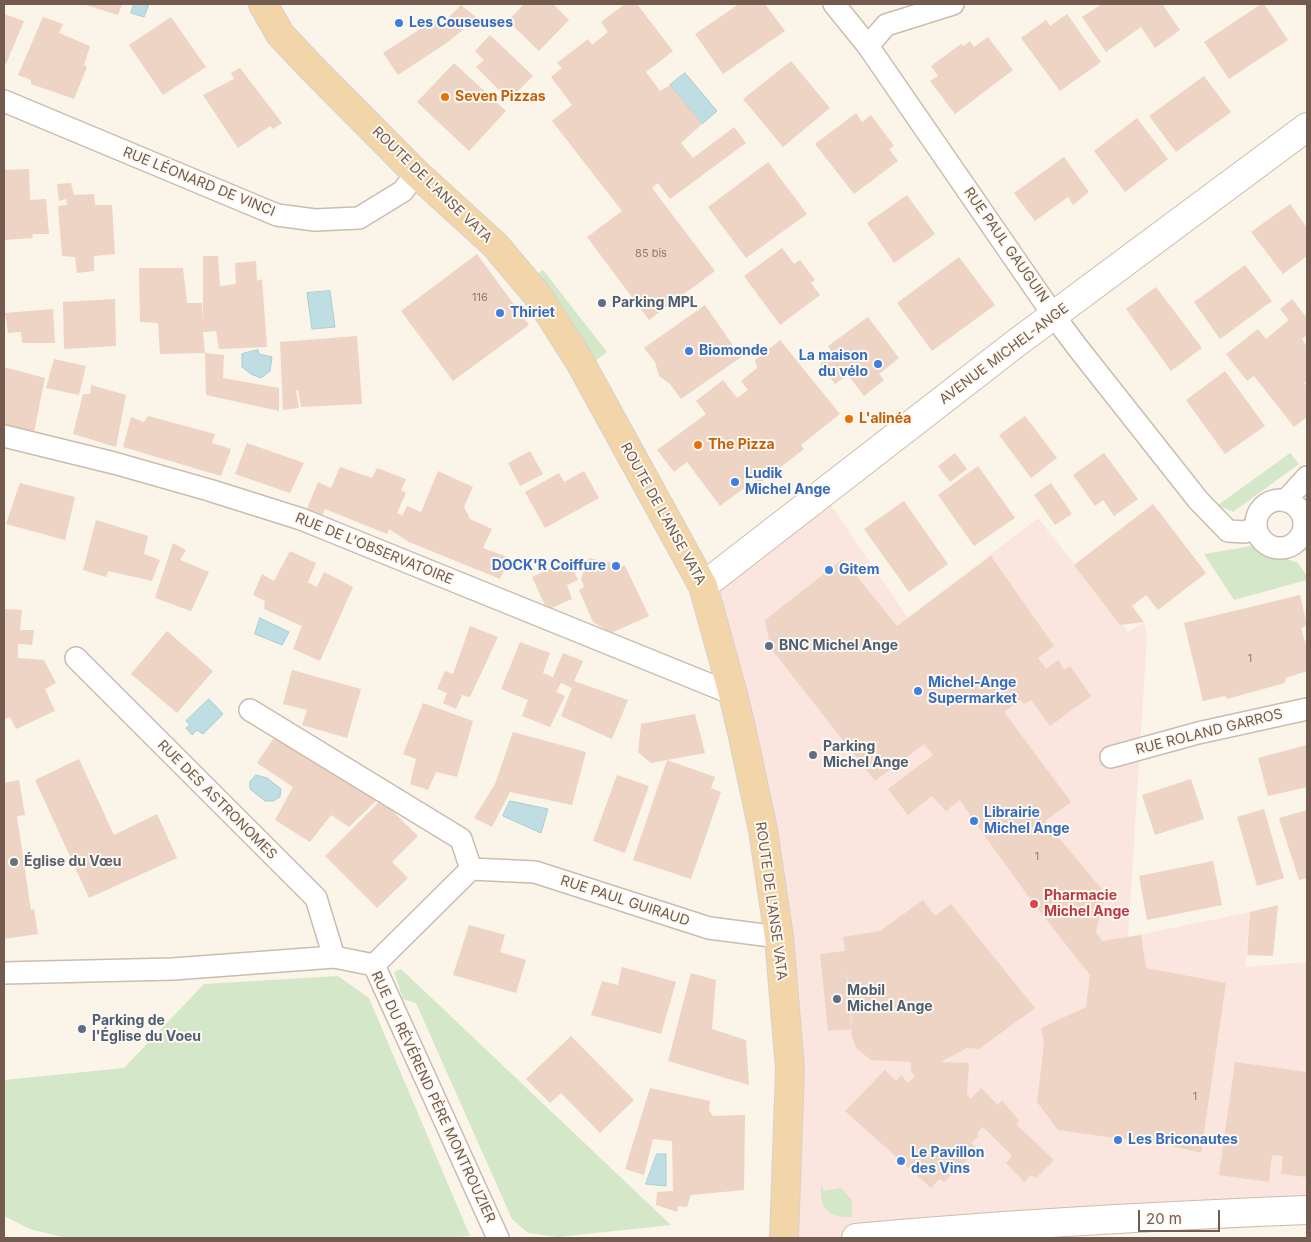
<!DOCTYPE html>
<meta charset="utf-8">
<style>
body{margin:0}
#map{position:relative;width:1311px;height:1242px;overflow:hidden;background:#fbf4e9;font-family:Inter,sans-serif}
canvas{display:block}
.frame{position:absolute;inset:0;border:5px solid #735c4f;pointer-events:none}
.scale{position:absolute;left:1138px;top:1210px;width:82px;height:22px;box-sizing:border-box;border:2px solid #735c4f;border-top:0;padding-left:6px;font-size:15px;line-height:18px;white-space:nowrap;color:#735c4f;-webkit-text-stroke:4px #fdf8f0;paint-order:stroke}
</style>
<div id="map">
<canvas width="1311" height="1242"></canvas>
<div class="frame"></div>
<div class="scale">20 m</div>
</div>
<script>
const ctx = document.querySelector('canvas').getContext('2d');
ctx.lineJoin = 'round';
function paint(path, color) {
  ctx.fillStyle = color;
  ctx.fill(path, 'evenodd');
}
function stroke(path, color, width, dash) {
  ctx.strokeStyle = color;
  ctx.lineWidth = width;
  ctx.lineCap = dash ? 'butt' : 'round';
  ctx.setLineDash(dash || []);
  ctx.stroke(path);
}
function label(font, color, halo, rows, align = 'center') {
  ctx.font = font + ' Inter,sans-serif';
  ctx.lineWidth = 4;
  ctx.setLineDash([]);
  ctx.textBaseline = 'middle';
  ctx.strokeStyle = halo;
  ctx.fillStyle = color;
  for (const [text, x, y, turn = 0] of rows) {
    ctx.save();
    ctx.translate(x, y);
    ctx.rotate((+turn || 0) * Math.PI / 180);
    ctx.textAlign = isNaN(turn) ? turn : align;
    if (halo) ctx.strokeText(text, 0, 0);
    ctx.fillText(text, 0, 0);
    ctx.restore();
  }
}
const commercial = new Path2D(`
 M823,493L908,618L1038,518L1128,632L1144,622L1147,637L1128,937L1250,912L1245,967L1307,962V1208L954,1238H784L779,937L703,586Z`);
const green = new Path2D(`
 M543,270L607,352L592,363L534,276Z
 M1290,453L1299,464L1233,512L1218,505Z
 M1252,546L1298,563L1307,576V580L1234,600L1204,554Z
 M401,969L671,1225L558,1237L528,1233L512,1219L416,1003L403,999L394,972Z
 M338,976L369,998L470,1236L440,1238H66L30,1229L4,1216V1080L124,1068L204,984Z
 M821,1185L824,1191L841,1188L852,1200V1217C829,1218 819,1209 821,1185Z`);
const water = new Path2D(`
 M134,4H149L144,17L131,13Z
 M685,73L717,111L702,124L670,85Z
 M330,291L335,327L312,329L307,293Z
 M258,350L259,354L272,357L270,371L261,378L251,374L242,367V354Z
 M260,618L289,632L282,645L255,634Z
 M209,699L223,714L203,734L197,730L192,735L186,728L190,725L186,721Z
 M256,775L267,778L281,789L280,797L273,801H265L250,789V782Z
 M510,801L548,809L541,833L503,816Z
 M657,1154H666V1186L646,1184Z`);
const building = new Path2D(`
 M83,4H122L118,15Z
 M524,4H553L569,20L539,51L508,21Z
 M625,4H637L673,51L646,72L660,91L670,85L702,124L681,143L693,158L734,127L746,143L670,199L658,183L652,188L715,271L649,320L587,237L622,211L552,121L572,105L551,77L562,68L557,63L588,39L592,45L608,32L601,22Z
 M739,4H765L785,31L723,74L695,34Z
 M1102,4H1162L1180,30L1155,48L1141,27L1106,52L1082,17Z
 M1261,4H1264L1288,40L1229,79L1204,42Z
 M461,5L477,18L448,42L398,75L383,53L434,20L439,27Z
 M4,14L24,21L6,64L4,63Z
 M1067,14L1101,62L1060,91L1021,38L1046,20L1050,26Z
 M43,17L63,24L59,33L90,46L84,65L87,67L74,99L31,84V80L18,75Z
 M171,17L206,67L163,95L129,45Z
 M490,35L533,76L509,100L476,67L484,60L475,51Z
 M988,37L1013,70L955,114L930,81L938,76L931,66L961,44L964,46L970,41L974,47Z
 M791,61L830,108L783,147L743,99Z
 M454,63L506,111L469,151L417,102Z
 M240,68L282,123L273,129L270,126L238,148L203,95L234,79L231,73Z
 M1204,76L1231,112L1176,152L1149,116Z
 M856,113L862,122L871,115L894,146L889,149L898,161L854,194L815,144Z
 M1137,118L1168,159L1125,192L1094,151Z
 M1064,157L1089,192L1073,205L1068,197L1035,221L1014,193Z
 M768,162L807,214L746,258L708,207Z
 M29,169L30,200L46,199L49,234H32L33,238L4,240V170Z
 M71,183L74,195L94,194L95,205H112L115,254L94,256V271L77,273L75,257L62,256L58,206L67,205L66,199L59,201L57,184Z
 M907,195L935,234L894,263L867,223Z
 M1290,204L1307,228V256L1283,274L1251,232Z
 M782,248L794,264L800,260L815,280L811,283L820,295L780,325L744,276Z
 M477,254L529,325L453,381L401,311Z
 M203,256H218L220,286L236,284L235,263L256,261L257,281L262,279L267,347L219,349L216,331L203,332L205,353L160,354L158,323L140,322L139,268H183L187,303H202L203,323Z
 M959,257L995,305L932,351L897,303Z
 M1245,265L1272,301L1220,339L1194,302Z
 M1156,287L1202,348L1171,371L1126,309Z
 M115,299L116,346L64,349L63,302Z
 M1292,299L1307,318V335L1302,339L1307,347V381L1304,383L1307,386V417L1294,427L1254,376L1247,381L1226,354L1258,329L1266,339L1289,320L1280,309Z
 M705,305L741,357L681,399L670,384L659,376L655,362L644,348Z
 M53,309L55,343H22L21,332L8,333L5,313Z
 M868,317L899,358L879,374L884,380L864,396L848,375L835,384L820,364L833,354L828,346Z
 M357,336L362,404L301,407L298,390H296L299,408L283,410L280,342Z
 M780,340L840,414L801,445L804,449L759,484L751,474L743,480L747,486L720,506L687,462L674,472L657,450L706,414L696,401L723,380L737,398L748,390L741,381L757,368L755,360Z
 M205,353L224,355L223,378L279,388V411L206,395Z
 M54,359L86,366L79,395L46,388Z
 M4,367L45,378L34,432L4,424Z
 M1225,371L1265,426L1225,454L1186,400Z
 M91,385L126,395L116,447L73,434L83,394H90Z
 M148,416L215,434L212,443L231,449L221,476L123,447L131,417L144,422Z
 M1025,416L1057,458L1031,478L999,435Z
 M247,443L304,463L290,493L235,474Z
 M530,451L543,474L520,486L508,463Z
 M955,453L967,469L950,482L938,466Z
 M1104,453L1138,499L1114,516L1103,500L1095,506L1073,475Z
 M978,466L1015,518L974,546L938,495Z
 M340,467L372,478L377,468L406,479L401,490L406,493L397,513L402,516L407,506L421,512L438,471L473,487L464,507L470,519L492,529L483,548L510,558L500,579L409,542L389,529L387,534L325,509L320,522L304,516L318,482L331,488Z
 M584,471L599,498L545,528L525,492L559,473L564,482Z
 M20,483L75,497L65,540L6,524Z
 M1051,483L1072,514L1055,525L1034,495Z
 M904,501L948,564L909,592L864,529Z
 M1153,504L1206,573L1158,610L1146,595L1132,606L1144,622L1120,625L1074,565Z
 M96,520L148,536L144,554L160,560L152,581L108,571L106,577L83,570Z
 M173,543L186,550L180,560L209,572L191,611L155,598Z
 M290,551L316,563L308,582L317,587L324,572L353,587L320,661L293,649L302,626L264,609L265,601L253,595L262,574L274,581Z
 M991,556L1054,646L1038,658L1046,669L1058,660L1064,670L1070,666L1091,696L1050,726L1031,700L1024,704L1020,700L1004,712L1071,802L1045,821L1105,893L1096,932L1102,941L1141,935L1146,968L1226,983L1201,1153L1172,1146L1058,1130L1037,1102L1044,1044L1041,1028L1086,1007L1090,975L1034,904L974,821L960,800L946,811L932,796L908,815L888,789L933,755L924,744L875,781L769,646V641L765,620L843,559L897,626Z
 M589,558L625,566L649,616L611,633L593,622L579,590L584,587L581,579Z
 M569,560L578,580L567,585L572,599L547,610L532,577Z
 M1300,595L1307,625L1301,628L1307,648V671L1286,678L1285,683L1227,699L1225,696L1203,701L1184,623Z
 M4,609L22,610L20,630H34L32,645L18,644V658L44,660L56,683L45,689L55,711L16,729L10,717L4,719Z
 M470,626L498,637L470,697L462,695L456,709L443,703L447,693L437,689L445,671L453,674Z
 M167,631L213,671L177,713L131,674Z
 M520,642L550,653L543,673L553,677L563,653L583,661L574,681L628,700L612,739L561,716L572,688L561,683L556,692L565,696L550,727L522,716L528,700L501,689Z
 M292,670L361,689L347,738L302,725L307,710L283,704Z
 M423,703L473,721L457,777L436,772L428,790L410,784L416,759L403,754Z
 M695,714L705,753L651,763L638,752L641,724Z
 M278,732L380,797L349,827L331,815L310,842L275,820L293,787L257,763Z
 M513,732L586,752L572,805L510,792L492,827L474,818L495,784Z
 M1307,745V787L1268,796L1258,758Z
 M79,759L114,835L157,814L177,858L89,898L35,780Z
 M667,760L715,777L711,788L721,792L691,879L633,860Z
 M617,775L649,786L625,853L593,841Z
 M1191,779L1204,819L1155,835L1142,795Z
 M19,780L25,815L17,816L31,910L34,909L38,934L4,939V783Z
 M381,800L418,836L392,862L408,878L377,908L325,856Z
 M1264,809L1284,878L1257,886L1237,817Z
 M1307,810V878L1299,880L1279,818Z
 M1213,861L1222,905L1147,920L1139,876Z
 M923,900L935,916L951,904L1035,1008L979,1049L967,1048L941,1062L969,1063L967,1094L971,1099L981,1088L998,1105L1002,1100L1019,1121L1016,1124L1054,1160L1036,1178L1031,1175L1024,1182L1006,1163L1012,1156L983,1127L977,1133L978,1137L971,1143L978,1149L944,1182L939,1179L931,1188L845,1111L885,1070L896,1081L901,1075L908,1083L915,1077L911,1071V1062L871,1060L856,1048L851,1034L852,1029L828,1031L820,954L845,951L843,937L880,931ZM846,969L850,994L852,1023H851Z
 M1278,905L1273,956L1247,955L1250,912Z
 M469,925L505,935L500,952L526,960L516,993L453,975Z
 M622,967L676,982L661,1034L591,1015L602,981L618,985Z
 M691,973L716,980L712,1029L746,1040L749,1085L668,1061Z
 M571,1036L634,1100L600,1133L561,1093L550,1103L526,1079Z
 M1235,1062L1307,1072V1177L1281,1174L1283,1156L1272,1155L1269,1182L1219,1175Z
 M650,1088L710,1101L709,1110L713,1116L745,1115L744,1190L691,1195L687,1207L678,1206L677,1212L656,1205L657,1192L673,1191L672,1141L653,1139L644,1175L625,1169Z`);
const minor = new Path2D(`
 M834,4L868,46L886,25L953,4
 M868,46L1054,316L1078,348L1198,500L1228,531L1245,532L1256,527
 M4,101L277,215L315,220L359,218L403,191L416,173
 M4,436L114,463L209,490L301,519L733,694
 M1256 524a24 24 0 1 1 48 0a24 24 0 1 1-48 0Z
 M1285,501L1307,477
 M76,658L316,898L334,957
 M250,710L461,839L471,869
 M1111,757L1198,733L1307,709
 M374,965L471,869L535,872L709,928L779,937
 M4,973L173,969L334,957L374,965L498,1238`);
const secondary = new Path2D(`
 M703,586L1015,344L1307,127
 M856,1238C1006,1224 1156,1216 1307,1210`);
const primary = new Path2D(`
 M263,4L280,34L309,65L416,173L495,245L538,296L580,362L703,586L733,694L742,732L763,830L779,937L790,1069L784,1238`);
const markers = [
 [399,23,5,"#3f7fe0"],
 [445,97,5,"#e8710a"],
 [602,303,5,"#5c6f8a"],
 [500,313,5,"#3f7fe0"],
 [689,351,5,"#3f7fe0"],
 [878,364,5,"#3f7fe0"],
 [849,419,5,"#e8710a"],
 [698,445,5,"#e8710a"],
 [735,482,5,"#3f7fe0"],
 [616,566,5,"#3f7fe0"],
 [829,570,5,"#3f7fe0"],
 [769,646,5,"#5c6f8a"],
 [918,691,5,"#3f7fe0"],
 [813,755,5,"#5c6f8a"],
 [974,821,5,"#3f7fe0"],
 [14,862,5,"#6b7280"],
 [1034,904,5,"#e0444e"],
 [837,999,5,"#5c6f8a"],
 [82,1029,5,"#5c6f8a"],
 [1118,1140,5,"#3f7fe0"],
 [901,1161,5,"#3f7fe0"]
];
const numberNames = [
 ["85 bis",651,254],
 ["116",480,298],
 ["1",1250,659],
 ["1",1037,857],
 ["1",1195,1097]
];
const shopNames = [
 ["Les Couseuses",409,23],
 ["Thiriet",510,313],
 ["Biomonde",699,351],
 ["La maison",868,356,"right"],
 ["du vélo",868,372,"right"],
 ["Ludik",745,474],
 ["Michel Ange",745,490],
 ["DOCK'R Coiffure",606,566,"right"],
 ["Gitem",839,570],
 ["Michel-Ange",928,683],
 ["Supermarket",928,699],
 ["Librairie",984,813],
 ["Michel Ange",984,829],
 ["Les Briconautes",1128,1140],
 ["Le Pavillon",911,1153],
 ["des Vins",911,1169]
];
const foodNames = [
 ["Seven Pizzas",455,97],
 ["L'alinéa",859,419],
 ["The Pizza",708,445]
];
const streetNames = [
 ["RUE LÉONARD DE VINCI",199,182,22],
 ["ROUTE DE L'ANSE VATA",432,185,44],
 ["RUE PAUL GAUGUIN",1006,245,55],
 ["AVENUE MICHEL-ANGE",1004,354,-37],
 ["ROUTE DE L'ANSE VATA",663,514,61],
 ["RUE DE L'OBSERVATOIRE",374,549,22],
 ["RUE ROLAND GARROS",1209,732,-14],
 ["RUE DES ASTRONOMES",217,800,45],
 ["RUE PAUL GUIRAUD",625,901,18],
 ["ROUTE DE L'ANSE VATA",771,901,82],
 ["RUE DU RÉVÉREND PÈRE MONTROUZIER",433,1097,65]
];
const serviceNames = [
 ["Parking MPL",612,303],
 ["BNC Michel Ange",779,646],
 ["Parking",823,747],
 ["Michel Ange",823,763],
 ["Mobil",847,991],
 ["Michel Ange",847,1007],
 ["Parking de",92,1021],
 ["l'Église du Voeu",92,1037]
];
const worshipNames = [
 ["Église du Vœu",24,862]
];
const healthNames = [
 ["Pharmacie",1044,896],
 ["Michel Ange",1044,912]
];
paint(commercial, '#fae6de');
paint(green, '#d5e7c9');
paint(water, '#bfdee3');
stroke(water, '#a7cdd3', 1);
paint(building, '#edd4c4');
stroke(minor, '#ccbcb0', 24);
stroke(secondary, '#cebcae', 30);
stroke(primary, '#d8d1ce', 30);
stroke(minor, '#fff', 21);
stroke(secondary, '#fff', 28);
stroke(primary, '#f2d6a9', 28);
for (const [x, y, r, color] of markers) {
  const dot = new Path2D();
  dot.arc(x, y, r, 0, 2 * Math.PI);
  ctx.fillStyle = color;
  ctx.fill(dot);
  stroke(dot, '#fdf8f0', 2);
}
label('11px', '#927a6c', null, numberNames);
label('bold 14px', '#366cbe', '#fdf8f0', shopNames, 'left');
label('bold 14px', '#c56008', '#fdf8f0', foodNames, 'left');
label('14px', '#735c4f', '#fdf8f0', streetNames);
label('bold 14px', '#4e5e75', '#fdf8f0', serviceNames, 'left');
label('bold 14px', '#5b616d', '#fdf8f0', worshipNames, 'left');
label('bold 14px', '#be3a42', '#fdf8f0', healthNames, 'left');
</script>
